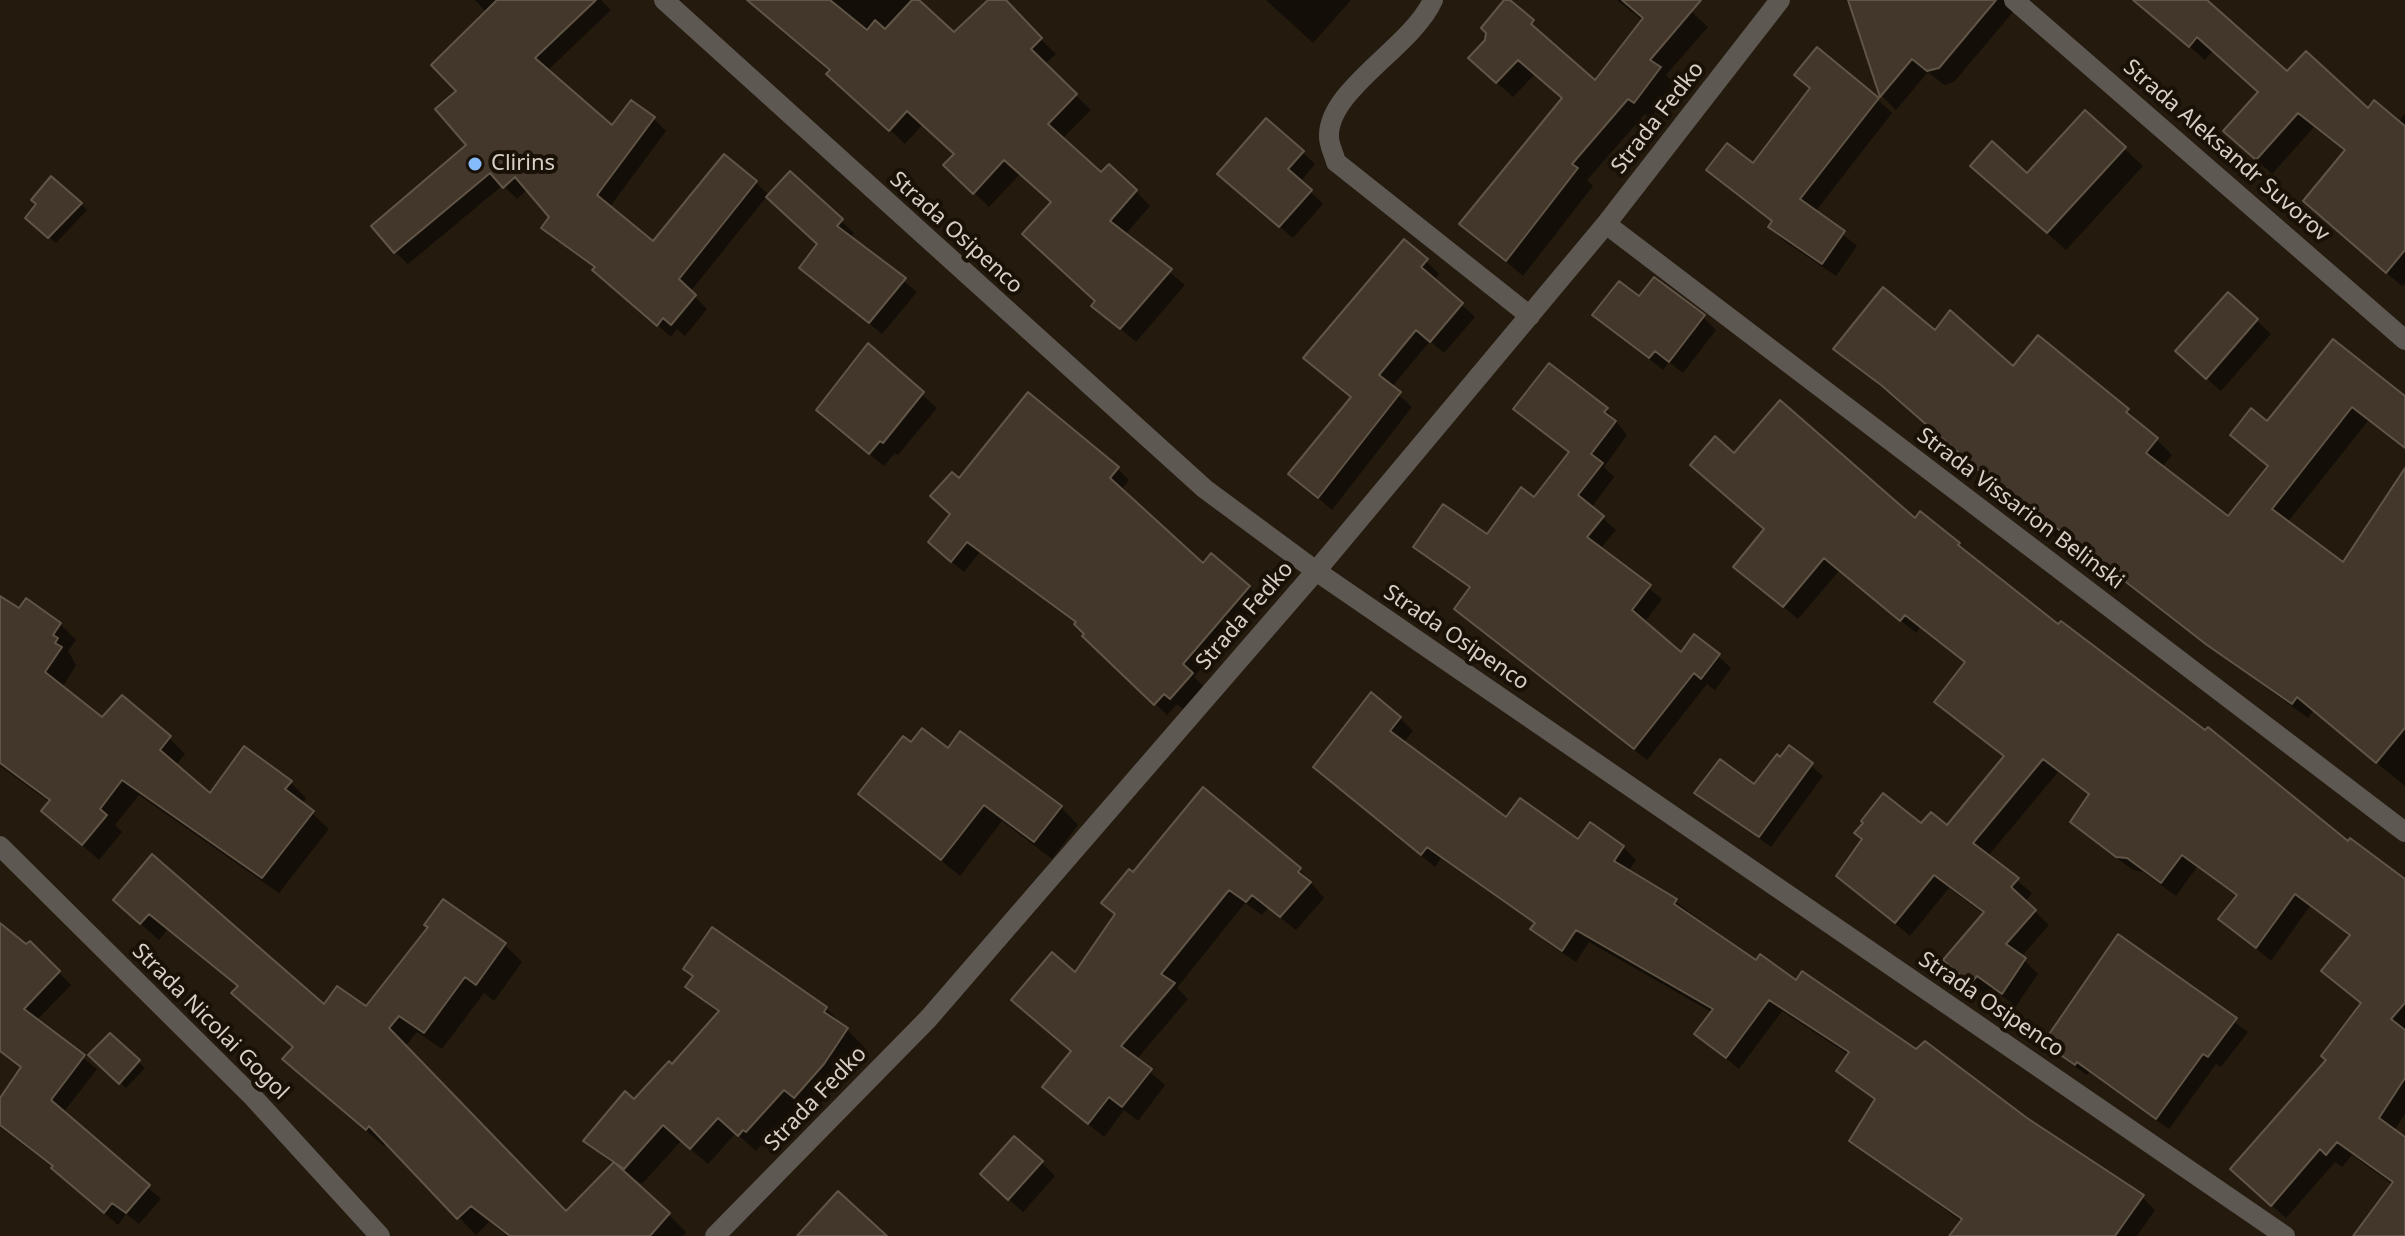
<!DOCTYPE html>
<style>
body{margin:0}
canvas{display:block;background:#241a0e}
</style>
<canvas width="2405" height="1236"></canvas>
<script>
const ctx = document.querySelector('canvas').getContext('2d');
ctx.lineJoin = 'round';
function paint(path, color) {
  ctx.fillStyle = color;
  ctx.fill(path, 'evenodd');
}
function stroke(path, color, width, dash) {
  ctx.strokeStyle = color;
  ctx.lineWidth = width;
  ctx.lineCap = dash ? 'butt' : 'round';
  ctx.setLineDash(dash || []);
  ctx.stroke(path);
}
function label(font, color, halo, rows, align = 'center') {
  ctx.font = font + ' "Noto Sans",sans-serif';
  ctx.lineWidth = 8;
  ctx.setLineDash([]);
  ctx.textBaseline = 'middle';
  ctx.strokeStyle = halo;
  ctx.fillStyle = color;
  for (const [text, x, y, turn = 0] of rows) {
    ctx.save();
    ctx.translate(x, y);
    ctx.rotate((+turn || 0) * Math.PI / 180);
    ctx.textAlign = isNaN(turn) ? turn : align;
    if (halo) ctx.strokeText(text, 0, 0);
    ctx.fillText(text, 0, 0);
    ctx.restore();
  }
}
const shadow = new Path2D(`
 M475,0H601L611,10L547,71L613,128L653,118L666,131L609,208L654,244L755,182L770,196L790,174L854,233L849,238L917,292L882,334L802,268L820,244L767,196L690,292L707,309L685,336L677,329L671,337L596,269L556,240L544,228L552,217L528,189L517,199L503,185L408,264L395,252L468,145L459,92L487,13Z
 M753,0H916L954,34L991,0H1000L1056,54L1044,65L1091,110L1062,139L1101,175L1136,191L1150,206L1125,235L1185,285L1136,342L1094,306L1097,302L1053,203L1020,174L989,207L946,165L956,155L923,124L905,144Z
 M1266,0H1351L1313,43Z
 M1507,0L1595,83L1643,21L1617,0H1679L1708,27L1666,75L1675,84L1651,118L1645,114L1587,180L1593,186L1523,276L1462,224L1564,99L1535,74L1513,97L1487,74V41Z
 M1850,0H2023L1954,82L1944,85L1928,72L1896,110L1882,96Z
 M2137,0H2205L2288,74L2398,123L2405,114V283L2402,286L2320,216L2346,152L2314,127L2272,174L2241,146L2260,92L2213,50L2205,60Z
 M1797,75L1878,100L1892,113L1815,212L1857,246L1836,276L1784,241L1770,227L1774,223L1709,170L1753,166L1811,89Z
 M2085,112L2143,166L2066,250L1991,184L2027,175Z
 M1302,152L1315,164L1300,182L1323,204L1293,238L1232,186Z
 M81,204L87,210L56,243L34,224L39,205Z
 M1426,261L1439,274L1434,280L1475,317L1444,353L1430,341L1391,388L1412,407L1332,510L1291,474L1352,398L1306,358Z
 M2228,294L2271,334L2221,391L2191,365Z
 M1639,299L1703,317L1716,330L1683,373L1669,362L1663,370L1595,315Z
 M1935,332L2014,369L2127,410L2172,455L2162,467L2229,519L2269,467L2248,450L2333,342L2405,398V449L2368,421L2287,523L2344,565L2405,472V786L2313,711L2308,718L2180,625L2061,532L2056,538L1836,348Z
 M869,346L937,408L898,455L895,453L884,466L833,424Z
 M1549,366L1607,410L1627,435L1604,467L1614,477L1591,508L1616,530L1600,549L1662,599L1644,623L1682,654L1718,656L1731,668L1715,690L1707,684L1647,760L1470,621L1457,609L1471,589L1416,547L1487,537L1535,500L1570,454L1516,409Z
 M1734,456L1915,521L1921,513L1972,559L2348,844L2405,882V1114L2394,1131L2405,1140V1236H2355L2393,1185L2352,1155L2342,1167L2335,1162L2286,1218L2246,1183L2363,1005L2324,971L2351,937L2310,906L2271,961L2220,919L2238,897L2197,867L2176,896L2143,872L2133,870L2087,836L2073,822L2090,796L2058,772L1988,856L2032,893L2025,902L2049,925L2021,957L2038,974L2016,1006L1992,989L1986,997L1960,974L1985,915L1949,888L1910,936L1838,875L1922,826L1947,828L2005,758L1936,702L1966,663L1920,628L1916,633L1839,571L1798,619L1736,567L1766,530Z
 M1118,469L1129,480L1121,490L1203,566L1249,587L1260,599L1194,677L1203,686L1183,709L1177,704L1167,715L1085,636L1077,624L980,552L964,572L942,554L959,481Z
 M0,600L60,624L76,640L68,651L76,665L62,688L103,720L169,738L185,754L175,766L210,796L290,782L306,798L302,804L329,829L279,893L139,795L115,825L122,832L99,860L60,826L51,803L0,766Z
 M1400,718L1413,731L1403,743L1507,820L1579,842L1623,847L1636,860L1628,872L1675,901L1756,963L1916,1052L2026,1120L2142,1197L2155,1210L2137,1236H1952L1962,1222L1852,1141L1876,1101L1838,1071L1849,1055L1782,1011L1739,1069L1697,1034L1713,1013L1589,942L1576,962L1546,942L1533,929L1536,925L1441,858L1435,867L1315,767Z
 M911,745L948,751L1061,807L1078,825L1052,859L1002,821L960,876L861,794Z
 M1790,748L1823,776L1771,847L1697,793L1755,787Z
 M1203,790L1300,870L1324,898L1296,930L1268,908L1262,915L1245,903L1177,988L1188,999L1136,1060L1165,1085L1138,1121L1124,1110L1104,1137L1060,1101L1072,1052L1028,1015L1075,975L1117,916L1134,875Z
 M153,857L324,1006L366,1009L430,928L444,902L505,945L522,962L494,1001L484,993L442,1049L417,1032L405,1047L566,1214L614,1165L585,1141L672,1067L719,1014L688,987L694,977L686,969L826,1008L864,1047L841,1081L812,1113L802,1106L764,1147L761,1145L756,1151L736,1133L708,1164L681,1141L642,1184L631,1177L686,1232L683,1236H507L489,1222L476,1235L387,1142L384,1146L302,1076L294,1048L239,988L167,930L159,940L133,917Z
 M0,926L25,946L30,943L71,985L36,1021L97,1069L63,1113L161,1199L139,1224L126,1214L118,1225L52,1167L0,1127V1101L22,1069L0,1051Z
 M2118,937L2248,1032L2221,1067L2216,1064L2169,1129L2089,1072L2087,1075L2057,1054L2045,1042Z
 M111,1035L145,1068L126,1088L91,1055Z
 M1041,1162L1055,1176L1023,1212L997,1188Z`);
const building = new Path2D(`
 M497,0H596L535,58L612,125L631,100L655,117L597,195L653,241L724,154L757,181L679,279L696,295L671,325L663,318L657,326L592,270L595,267L541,228L549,217L515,177L503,188L490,173L394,253L371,226L466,145L435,109L456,91L431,65Z
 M747,0H830L867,30L875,20L885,29L912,0H919L954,32L988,0H1006L1042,38L1031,49L1077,94L1048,124L1101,172L1109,164L1137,190L1110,221L1172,269L1120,329L1091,306L1095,301L1022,234L1051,202L1004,160L973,194L943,165L954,154L907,111L889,131L826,74L830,70Z
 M1504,0H1510L1534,20L1531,24L1595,80L1643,18L1622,0H1701L1650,60L1661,67L1634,103L1628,99L1572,164L1578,168L1506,261L1459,224L1562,98L1518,60L1496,83L1468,58L1485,40L1486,33L1481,28Z
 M1848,0H1996L1939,68L1927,71L1912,59L1880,97Z
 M2133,0H2207L2287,71L2306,51L2368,108L2374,100L2405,126V250L2386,273L2303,201L2345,150L2298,113L2256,160L2223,131L2258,92L2197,37L2189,47Z
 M1817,47L1879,98L1800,199L1845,231L1822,264L1768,227L1772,221L1706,170L1727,143L1753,163L1810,88L1794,75Z
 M2085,110L2126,147L2047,233L1970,166L1992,141L2027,173Z
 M1266,118L1304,151L1288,169L1312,190L1279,227L1217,174Z
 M790,171L843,219L837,226L906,278L869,323L799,268L817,244L766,197Z
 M51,176L82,203L48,238L25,218L36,204L31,200Z
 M1404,239L1428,259L1421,267L1463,303L1430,342L1416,330L1379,375L1401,392L1318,498L1288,474L1351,397L1303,358Z
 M1654,277L1705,315L1669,362L1655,351L1649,358L1592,315L1619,281L1639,296Z
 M1883,287L1935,330L1950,310L2013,366L2038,335L2129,409L2126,412L2158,438L2146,453L2228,516L2268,466L2230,435L2251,408L2267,421L2333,339L2405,396V448L2352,407L2272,509L2343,562L2405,468V728L2376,763L2297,697L2292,704L2207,645L2045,519L2040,524L1881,385L1833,349Z
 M2228,292L2258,319L2206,379L2175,351Z
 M868,343L924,392L883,443L880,441L869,454L816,410Z
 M1549,363L1608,408L1604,412L1616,421L1591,454L1603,463L1578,495L1604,516L1587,537L1651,585L1632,610L1681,652L1694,634L1720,654L1701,679L1694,673L1634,749L1454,609L1470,587L1413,547L1443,504L1487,534L1521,487L1534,497L1569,452L1513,409Z
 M1028,392L1119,467L1110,478L1203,563L1211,553L1250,586L1183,664L1193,673L1170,699L1164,694L1154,705L1082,636L1084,634L1074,624L1076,622L967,542L951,562L928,542L950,514L930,496L952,472L959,478Z
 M1780,400L1915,518L1920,511L1960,543L1958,545L2058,624L2061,621L2205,730L2208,727L2348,841L2350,838L2405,879V1003L2391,1019L2405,1030V1078L2379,1118L2405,1137V1236H2353L2393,1182L2337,1142L2326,1155L2320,1149L2271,1206L2230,1169L2326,1060L2321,1056L2361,1003L2321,971L2350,935L2295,894L2256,948L2218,919L2237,895L2182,855L2161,883L2127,858L2116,857L2070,822L2089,794L2043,759L1973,843L2019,878L2011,887L2036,910L2006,944L2026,958L2002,994L1977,976L1970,984L1943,960L1984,912L1934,875L1895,923L1836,876L1862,839L1854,833L1863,823L1861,821L1883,793L1921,823L1931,812L1947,825L2004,756L1934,702L1965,662L1905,615L1900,621L1824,558L1783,607L1733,567L1764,529L1690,465L1715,436L1734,453Z
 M0,596L19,608L26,598L61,623L53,635L58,638L55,643L62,647L45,672L102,717L122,695L171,736L160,750L210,793L244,746L292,781L285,789L314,811L262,878L122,780L100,809L107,815L82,845L41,811L50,800L0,763Z
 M1371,692L1401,717L1390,731L1506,817L1520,798L1578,839L1590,822L1624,846L1614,861L1677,899L1674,904L1756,960L1760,954L1796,980L1802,971L1916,1049L1925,1041L2027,1118L2144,1195L2115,1236H1949L1962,1219L1849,1141L1875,1099L1836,1071L1849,1052L1769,1000L1726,1058L1694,1034L1713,1009L1576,930L1562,951L1530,929L1535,923L1427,847L1421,855L1313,767Z
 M922,728L948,748L960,731L1062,806L1034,842L984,805L941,860L858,794L903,736L911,742Z
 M1789,745L1813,763L1759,837L1694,793L1720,759L1754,784L1777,754L1780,757Z
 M1203,787L1301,868L1298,872L1311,882L1280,917L1252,895L1246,902L1229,890L1161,974L1175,983L1121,1046L1152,1069L1122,1107L1109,1097L1088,1124L1042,1087L1071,1051L1011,1000L1052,952L1075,972L1115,914L1101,903L1129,869L1133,872Z
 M152,854L324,1004L337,986L366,1006L428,927L424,925L443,899L506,943L476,985L465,977L424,1033L399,1016L389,1028L566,1211L614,1162L670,1213L650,1236H510L471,1206L457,1219L369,1126L366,1130L282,1059L293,1047L231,993L238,986L149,914L140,924L113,900Z
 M0,923L26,944L30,941L60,971L24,1009L85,1055L51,1100L150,1185L126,1213L112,1203L104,1213L51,1168L53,1166L0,1125V1098L21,1067L0,1051Z
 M712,927L827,1007L824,1012L848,1028L824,1064L794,1098L784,1090L746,1132L743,1130L738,1136L718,1118L690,1149L663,1125L624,1169L583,1141L625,1091L634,1099L669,1061L672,1064L719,1011L685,987L693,976L683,969Z
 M2118,934L2237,1018L2208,1057L2203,1054L2156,1119L2077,1062L2075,1065L2043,1043Z
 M110,1033L140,1060L119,1084L88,1055Z
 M1014,1136L1043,1161L1008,1200L980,1174Z
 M838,1191L887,1236H797Z`);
const street = new Path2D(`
 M664,0L1205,489L1316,571L2285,1236
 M1433,0C1412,47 1327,90 1329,137C1329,145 1334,154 1336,162L1530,316
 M2014,0L2405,340
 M1606,224L2405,832
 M0,846L253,1097L380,1236
 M715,1236L928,1019L1316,571L1606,224L1780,0`);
const markers = [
 [475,164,8,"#85bbfb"]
];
const streetNames = [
 ["Strada Fedko",1658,118,-52],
 ["Strada Aleksandr Suvorov",2226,151,41],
 ["Strada Osipenco",956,233,42],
 ["Strada Vissarion Belinski",2020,509,37],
 ["Strada Fedko",1245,616,-49],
 ["Strada Osipenco",1456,638,34],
 ["Strada Osipenco",1991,1005,34],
 ["Strada Nicolai Gogol",210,1022,45],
 ["Strada Fedko",816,1099,-46]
];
const poiNames = [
 ["Clirins",491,164]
];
paint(shadow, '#0007');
paint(building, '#42372a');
stroke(building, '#605547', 2);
stroke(street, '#5e5852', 20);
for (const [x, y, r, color] of markers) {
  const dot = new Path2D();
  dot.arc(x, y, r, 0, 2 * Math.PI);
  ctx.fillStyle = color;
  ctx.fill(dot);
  stroke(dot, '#1a1106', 3);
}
label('22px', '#d7d0c8', '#1a1106', streetNames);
label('22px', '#d7d0c8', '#1a1106', poiNames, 'left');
</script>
